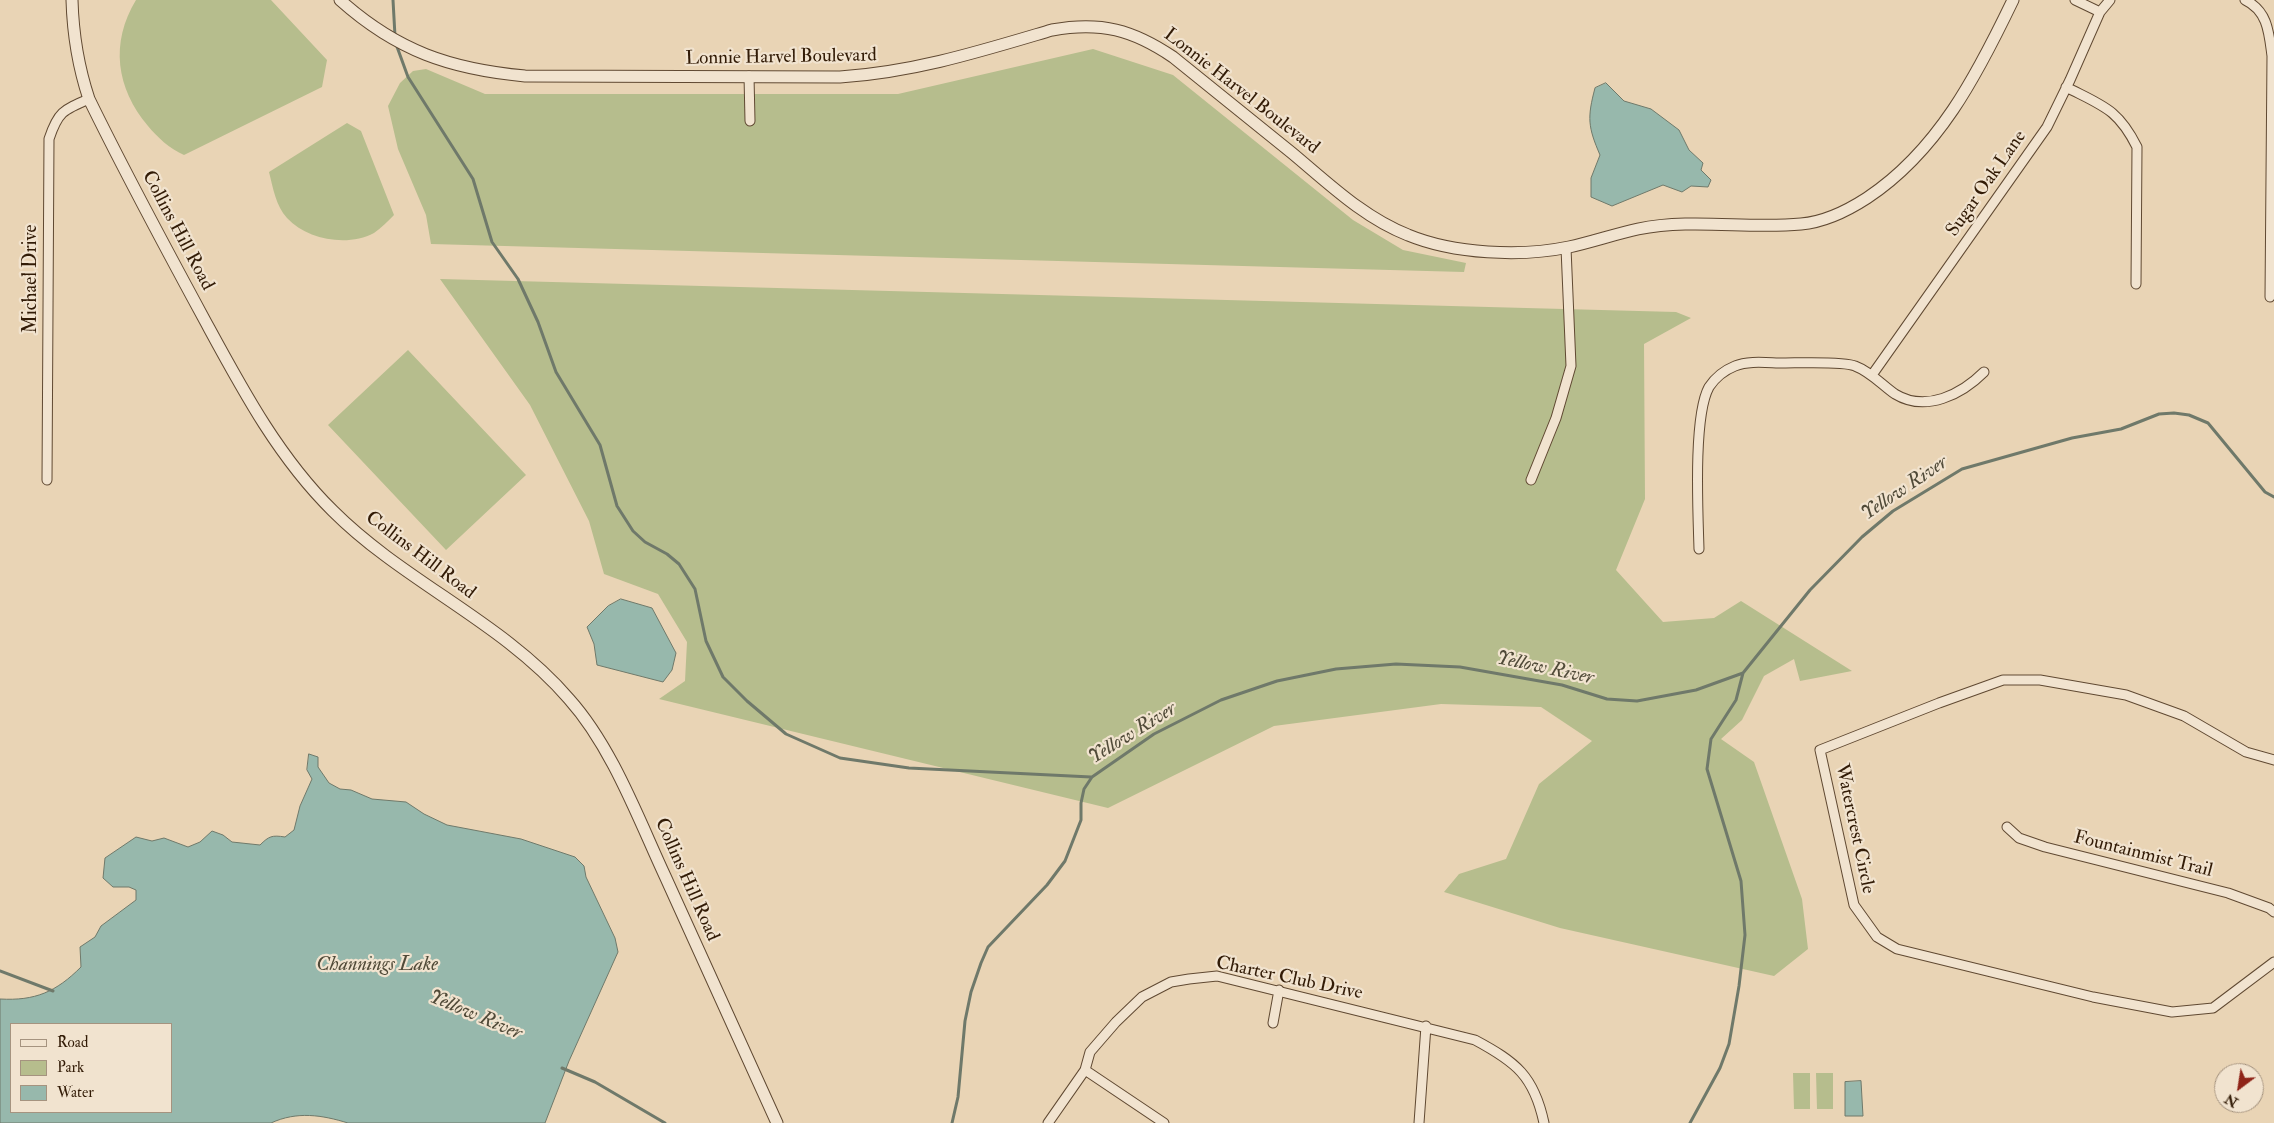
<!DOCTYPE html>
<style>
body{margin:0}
#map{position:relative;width:2274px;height:1123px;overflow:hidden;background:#e9d4b5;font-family:"IM FELL Double Pica",serif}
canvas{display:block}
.legend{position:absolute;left:10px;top:1023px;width:162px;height:90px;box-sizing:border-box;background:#f1e3cf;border:1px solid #a5937f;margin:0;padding:6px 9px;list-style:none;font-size:15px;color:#321b06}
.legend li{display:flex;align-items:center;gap:10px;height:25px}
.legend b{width:25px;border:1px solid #a5937f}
.north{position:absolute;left:2214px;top:1063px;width:50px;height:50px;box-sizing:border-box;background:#f1e3cf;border:1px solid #a5937f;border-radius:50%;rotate:211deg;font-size:14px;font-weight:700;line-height:20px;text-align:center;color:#321b06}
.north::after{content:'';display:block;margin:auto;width:18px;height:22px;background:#8f2418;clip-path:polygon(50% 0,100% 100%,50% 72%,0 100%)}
</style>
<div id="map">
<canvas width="2274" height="1123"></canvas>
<ul class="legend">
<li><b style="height:6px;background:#f1e3cf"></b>Road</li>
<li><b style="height:14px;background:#b6bd8d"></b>Park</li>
<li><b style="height:14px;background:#97b8ac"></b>Water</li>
</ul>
<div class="north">N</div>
</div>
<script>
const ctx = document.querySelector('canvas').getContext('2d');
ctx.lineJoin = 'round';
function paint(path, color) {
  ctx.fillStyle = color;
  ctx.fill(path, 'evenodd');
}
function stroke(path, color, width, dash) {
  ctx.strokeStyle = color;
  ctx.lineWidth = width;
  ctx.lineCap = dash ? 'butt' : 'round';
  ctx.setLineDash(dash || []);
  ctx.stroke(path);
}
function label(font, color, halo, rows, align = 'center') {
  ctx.font = font + ' "IM FELL Double Pica",serif';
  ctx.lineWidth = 4.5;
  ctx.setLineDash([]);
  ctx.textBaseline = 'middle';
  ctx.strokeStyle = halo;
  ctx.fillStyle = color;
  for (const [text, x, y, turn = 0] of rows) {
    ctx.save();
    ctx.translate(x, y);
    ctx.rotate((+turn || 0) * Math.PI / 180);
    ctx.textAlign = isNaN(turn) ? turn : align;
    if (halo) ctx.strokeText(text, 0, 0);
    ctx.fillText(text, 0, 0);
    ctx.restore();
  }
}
const green = new Path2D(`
 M136,0H271L327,60L322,87L184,155C169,148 158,138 148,126C116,88 110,43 136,0Z
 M1093,49L1173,75L1353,220L1403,250L1466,263L1464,272L431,244L426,215L398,149L388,106L400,83L413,71L426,69L485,94H898Z
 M347,123L361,131L394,215C388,221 381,228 374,233C348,247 307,240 287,218C276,206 273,188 269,172Z
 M440,279L1676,312L1691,318L1644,344L1645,499L1616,570L1663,622L1714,618L1741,601L1852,671L1800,681L1794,659L1764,676L1742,720L1721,739L1754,762L1802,899L1808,949L1774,976L1560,928L1444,892L1459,874L1506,859L1539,784L1592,741L1541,707L1441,704L1274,726L1108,808L659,699L685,681L687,642L658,594L604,574L589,521L530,405Z
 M408,350L526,475L446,550L328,425Z
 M1793,1073H1810V1109H1794Z
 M1816,1073H1833V1109H1817Z`);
const water = new Path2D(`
 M1606,83L1624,101L1651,109L1679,130L1689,150L1703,163L1701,170L1711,180L1708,187L1691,186L1682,192L1663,185L1612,206L1591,197V178L1600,155C1588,127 1587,118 1595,88Z
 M621,599L652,608L676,653L672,670L663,682L597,665L594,644L587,627L608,606Z
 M309,754L318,757V767L329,783L340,789L351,790L372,799L406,802L424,814L447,825L521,839L575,857L584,866L586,877L615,938L618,952L569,1061L545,1123H348C322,1115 297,1111 271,1123H0V999C35,1001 56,992 81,967L80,947L95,937L101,926L136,900V890L129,887H113L103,878L105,858L136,837L152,841L164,838L188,847L200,842L212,831L223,835L232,842L260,845C269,836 272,835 285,837L294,830L300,806L312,779L307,770ZM171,1024V1112H11V1024Z
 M1861,1081L1863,1116H1845V1082Z`);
const stream = new Path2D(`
 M393,0L395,36
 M396,44L408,77L473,179L492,242L518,279L538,322L556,372L600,445L617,506L633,531L645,542L667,554L679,564L695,589L706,641L723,677L747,701L786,734L840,758L909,768L1091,777
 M0,971L53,991
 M562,1068L595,1082L665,1123
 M952,1123L958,1097L965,1021L971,992L981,963L988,947L1047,885L1065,861L1081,820V803L1084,789L1092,777L1154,734L1221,700L1277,681L1336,669L1396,664L1460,667L1562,685L1607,699L1637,701L1696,690L1743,673L1810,590L1862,537L1893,511L1962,469L2072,438L2121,429L2159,414L2174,413L2189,415L2208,423L2265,492L2274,497
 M1690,1123L1720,1068L1729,1044L1739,986L1745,935L1741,881L1707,769L1711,739L1736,700L1743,673`);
const minor = new Path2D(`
 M2075,0L2100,12
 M2245,0C2268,11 2269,33 2272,56L2270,297
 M749,76L750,121
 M2066,87C2103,106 2118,109 2137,147L2136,284
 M1872,375L2047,127L2070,80L2100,12L2110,0
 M47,480L49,139C58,112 63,110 89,99
 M1531,480L1556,418L1571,366L1566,248
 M1699,549C1698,513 1693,416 1709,387C1715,378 1725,370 1735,366C1749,360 1769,363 1784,363C1798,363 1844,361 1855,366C1871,372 1882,385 1895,394C1926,413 1962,394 1984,372
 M2274,760L2246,752L2184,716L2126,695L2040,680H2003L1939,703L1820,750L1854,905L1877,937L1897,949L2093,997L2172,1012L2213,1008L2274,962
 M2007,827L2019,838L2045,847L2228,893L2269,908L2274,912
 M1273,1023L1279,990
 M1085,1070L1164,1123
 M1048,1123L1085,1070L1090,1052L1116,1022L1142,997L1171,982L1189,979L1217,976L1475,1040C1516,1062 1534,1076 1544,1123
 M1419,1123L1426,1026`);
const tertiary = new Path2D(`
 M72,0C73,35 78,66 89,99C125,173 164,245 203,317C240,385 277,456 333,511C404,582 503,622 569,699C612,747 638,818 665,876C702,958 740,1041 777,1123
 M340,0C397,51 450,69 525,76L840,77C915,72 981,51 1052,30C1101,21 1133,30 1173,57C1213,89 1252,121 1292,153C1328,183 1364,218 1408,235C1454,254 1521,257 1569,247C1592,242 1615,234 1638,229C1692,218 1747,229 1801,224C1825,222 1847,211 1867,198C1938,151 1977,75 2013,0`);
const streetNames = [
 ["Lonnie Harvel Boulevard",781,58,-1],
 ["Lonnie Harvel Boulevard",1241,92,38],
 ["Sugar Oak Lane",1987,184,-55],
 ["Collins Hill Road",177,231,62],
 ["Michael Drive",32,279,-90],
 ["Collins Hill Road",420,556,37],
 ["Watercrest Circle",1854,829,78],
 ["Fountainmist Trail",2143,855,14],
 ["Collins Hill Road",686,880,66],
 ["Charter Club Drive",1289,979,12]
];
const waterNames = [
 ["Yellow River",1905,489,-34],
 ["Yellow River",1545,669,12],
 ["Yellow River",1133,734,-32],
 ["Channings Lake",377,966],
 ["Yellow River",475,1016,23]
];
paint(green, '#b6bd8d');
paint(water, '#97b8ac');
stroke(water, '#6f796a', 1);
stroke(stream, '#6f796a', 3);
stroke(minor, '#604932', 11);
stroke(tertiary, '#604932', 13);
stroke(minor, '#f1e3cf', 9);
stroke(tertiary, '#f1e3cf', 11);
label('19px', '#321b06', '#f1e3cf', streetNames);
label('italic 20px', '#504a38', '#f1e3cf', waterNames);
</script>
